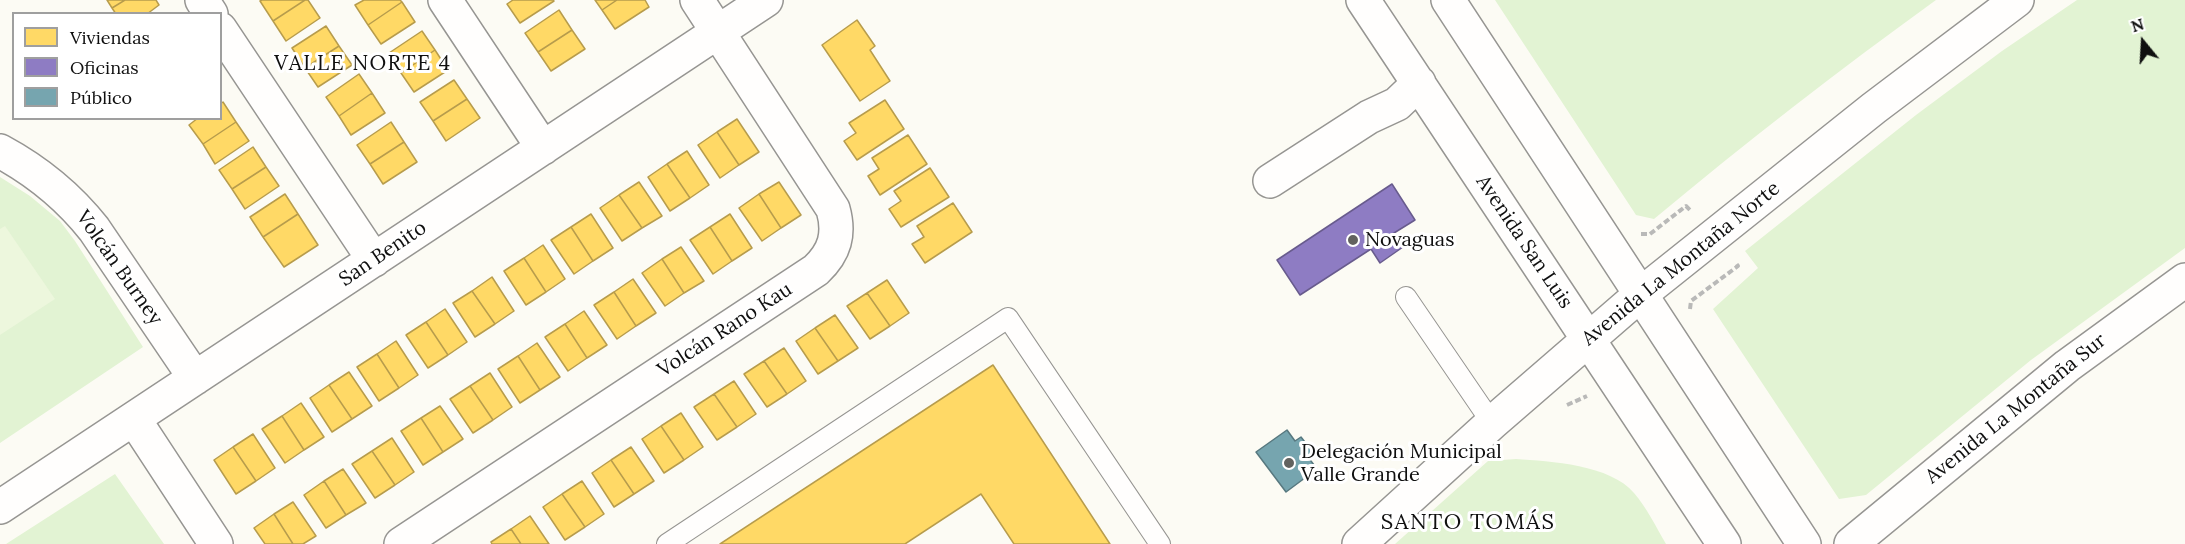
<!DOCTYPE html>
<meta charset="utf-8">
<style>
body{margin:0}
#map{position:relative;width:2185px;height:544px;overflow:hidden;background:#fcfbf4;font-family:Lora,serif}
canvas{display:block}
.legend{position:absolute;left:12px;top:12px;width:210px;height:108px;box-sizing:border-box;background:#fff;border:2px solid #9f9f9f;margin:0;padding:8px 10px;list-style:none;font-size:18px;color:#0f0f0f}
.legend li{display:flex;align-items:center;gap:12px;height:30px}
.legend b{width:30px;border:2px solid #9f9f9f}
.north{position:absolute;left:2113px;top:12px;width:60px;height:60px;-webkit-text-stroke:4px #fff;paint-order:stroke;rotate:342deg;font-size:16px;font-weight:700;line-height:24px;text-align:center;color:#0f0f0f}
.north::after{content:'';display:block;margin:auto;width:21px;height:27px;background:#0f0f0f;clip-path:polygon(50% 0,100% 100%,50% 72%,0 100%)}
</style>
<div id="map">
<canvas width="2185" height="544"></canvas>
<ul class="legend">
<li><b style="height:16px;background:#ffd966"></b>Viviendas</li>
<li><b style="height:16px;background:#8e7cc3"></b>Oficinas</li>
<li><b style="height:16px;background:#76a5af"></b>Público</li>
</ul>
<div class="north">N</div>
</div>
<script>
const ctx = document.querySelector('canvas').getContext('2d');
ctx.lineJoin = 'round';
function paint(path, color) {
  ctx.fillStyle = color;
  ctx.fill(path, 'evenodd');
}
function stroke(path, color, width, dash) {
  ctx.strokeStyle = color;
  ctx.lineWidth = width;
  ctx.lineCap = dash ? 'butt' : 'round';
  ctx.setLineDash(dash || []);
  ctx.stroke(path);
}
function label(font, color, halo, rows, align = 'center') {
  ctx.font = font + ' Lora,serif';
  ctx.lineWidth = 6;
  ctx.setLineDash([]);
  ctx.textBaseline = 'middle';
  ctx.strokeStyle = halo;
  ctx.fillStyle = color;
  for (const [text, x, y, turn = 0] of rows) {
    ctx.save();
    ctx.translate(x, y);
    ctx.rotate((+turn || 0) * Math.PI / 180);
    ctx.textAlign = isNaN(turn) ? turn : align;
    if (halo) ctx.strokeText(text, 0, 0);
    ctx.fillText(text, 0, 0);
    ctx.restore();
  }
}
const green = new Path2D(`
 M1495,0H1936C1839,70 1745,143 1654,219L1636,215Z
 M2077,0H2185V248L2031,360L1866,495L1839,499L1713,309L1758,268L1745,251L1916,115L2002,51Z
 M0,177L30,196L60,221L75,241L143,347L0,443Z
 M1516,459C1550,461 1611,465 1634,493C1647,508 1656,527 1666,544H1395L1488,461Z
 M115,474L164,544H6Z`);
const pitch = new Path2D(`
 M5,226L55,299L0,335V229Z`);
const homes = new Path2D(`
 M107,0H125L112,8Z
 M125,0H156L159,5L147,14H116L112,8Z
 M262,0H305L273,21L260,1Z
 M305,0H308L320,18L286,41L273,21Z
 M364,0H400L402,2L368,25L355,5Z
 M513,0H553L554,1L520,23L507,4Z
 M595,0H617L602,10Z
 M617,0H645L649,7L615,29L602,10Z
 M402,2L415,22L381,44L368,25Z
 M559,10L572,30L538,52L525,33Z
 M857,20L875,46L870,50L890,81L860,101L822,45Z
 M326,26L339,46L305,68L292,48Z
 M572,30L585,49L551,71L538,52Z
 M422,31L435,50L401,73L389,53Z
 M339,46L352,65L318,87L305,68Z
 M435,50L448,70L414,92L401,73Z
 M359,74L372,93L339,116L326,97Z
 M454,80L467,99L433,121L420,102Z
 M372,93L385,113L351,135L339,116Z
 M467,99L480,118L446,141L433,121Z
 M885,100L904,129L857,160L844,141L856,133L849,123Z
 M223,102L236,122L203,144L189,125L198,118H220V104Z
 M737,119L759,152L739,165L717,132Z
 M236,122L249,141L215,164L203,144Z
 M391,122L404,142L370,164L357,145Z
 M717,132L739,165L720,178L698,145Z
 M908,135L927,164L880,195L868,176L879,169L872,158Z
 M404,142L417,162L383,184L370,164Z
 M253,147L266,167L232,189L219,170Z
 M687,151L709,185L690,198L667,164Z
 M667,164L690,198L670,211L648,177Z
 M266,167L279,186L245,209L232,189Z
 M930,168L949,197L901,227L889,209L901,201L894,191Z
 M639,182L662,216L642,228L619,195Z
 M779,182L801,215L781,228L759,194Z
 M285,194L298,214L263,237L250,217Z
 M759,194L781,228L762,241L739,208Z
 M619,195L642,228L622,241L600,208Z
 M953,203L972,232L925,263L912,244L924,237L917,226Z
 M298,214L318,245L284,267L263,237Z
 M591,214L613,248L593,261L571,227Z
 M730,214L752,248L732,261L710,227Z
 M571,227L593,261L574,274L551,240Z
 M710,227L732,261L713,274L690,240Z
 M543,245L565,279L546,292L524,258Z
 M681,247L704,281L684,293L662,259Z
 M524,258L546,292L526,305L504,271Z
 M662,259L684,293L665,306L642,273Z
 M492,277L514,311L495,324L472,291Z
 M633,279L656,313L636,326L614,292Z
 M887,280L909,313L890,326L867,293Z
 M472,291L495,324L475,337L453,303Z
 M614,292L636,326L617,339L594,305Z
 M867,293L890,326L870,339L847,306Z
 M445,309L467,342L448,355L426,322Z
 M584,311L607,345L587,358L565,324Z
 M835,315L858,348L838,361L815,328Z
 M426,322L448,355L428,368L406,335Z
 M565,324L587,358L568,371L545,337Z
 M815,328L838,361L818,374L796,341Z
 M396,341L418,375L399,388L377,354Z
 M537,343L560,377L540,390L518,356Z
 M784,348L806,381L787,394L764,361Z
 M377,354L399,388L379,401L357,367Z
 M518,356L540,390L520,403L498,369Z
 M764,361L787,394L767,407L744,374Z
 M993,365L1110,544H1014L981,494L905,544H720Z
 M349,372L372,406L352,419L329,385Z
 M490,373L512,407L493,420L470,386Z
 M734,381L756,414L737,427L714,394Z
 M329,385L352,419L332,432L310,398Z
 M470,386L493,420L473,433L450,399Z
 M714,394L737,427L717,440L694,407Z
 M301,403L324,437L304,450L282,416Z
 M440,406L463,439L443,452L421,418Z
 M681,413L703,447L684,460L661,426Z
 M282,416L304,450L285,463L262,429Z
 M421,418L443,452L423,465L401,431Z
 M661,426L684,460L664,473L642,439Z
 M253,434L275,468L256,481L233,447Z
 M392,438L414,472L395,485L372,451Z
 M233,447L256,481L236,494L214,460Z
 M631,447L654,481L634,494L611,460Z
 M372,451L395,485L375,498L352,464Z
 M611,460L634,494L614,507L592,473Z
 M343,469L366,503L346,515L324,481Z
 M324,481L346,515L326,528L304,495Z
 M582,481L604,514L585,527L562,494Z
 M562,494L585,527L565,540L543,507Z
 M293,502L316,536L303,544H293L274,514Z
 M274,514L293,544H265L254,528Z
 M530,516L549,544H521L511,529Z
 M511,529L521,544H492L491,542Z`);
const offices = new Path2D(`
 M1392,184L1415,220L1394,233L1403,247L1380,263L1371,249L1300,295L1277,260Z`);
const public = new Path2D(`
 M1287,430L1295,441L1301,437L1312,451L1308,457L1317,469L1286,492L1256,452Z`);
const path = new Path2D(`
 M1641,234H1650L1686,206L1691,211
 M1690,309L1691,301L1738,266L1735,262
 M1567,405L1587,396`);
const lane = new Path2D(`
 M1406,297L1492,423
 M667,544L1008,318L1160,544`);
const street = new Path2D(`
 M202,0L211,14
 M445,0L543,148
 M1363,0L1724,544
 M1448,0L1804,544
 M220,29L374,260
 M0,151C37,171 68,196 94,229L195,378
 M1270,181L1369,117L1397,104L1419,83
 M134,419L216,544
 M0,507L766,0
 M401,544L816,270C835,252 840,234 833,209L697,0
 M1359,544L1492,423L1641,294L1874,108L2017,0
 M1851,544L2067,366L2185,280`);
const markers = [
 [1353,240,6,"#62625f"],
 [1289,463,6,"#62625f"]
];
const poiNames = [
 ["Novaguas",1365,240],
 ["Delegación Municipal",1301,452],
 ["Valle Grande",1301,475]
];
const streetNames = [
 ["Avenida San Luis",1524,242,56],
 ["San Benito",383,254,-34],
 ["Avenida La Montaña Norte",1681,264,-39],
 ["Volcán Burney",119,268,55],
 ["Volcán Rano Kau",725,330,-33],
 ["Avenida La Montaña Sur",2016,409,-39]
];
const neighbourhoodNames = [
 ["VALLE NORTE 4",363,64]
];
const quarterNames = [
 ["SANTO TOMÁS",1468,523]
];
paint(green, '#e2f3d3');
paint(pitch, '#edf7dd');
paint(homes, '#ffd966');
stroke(homes, '#b79c4c', 1.5);
paint(offices, '#8e7cc3');
stroke(offices, '#685b8d', 1.5);
paint(public, '#76a5af');
stroke(public, '#57787f', 1.5);
stroke(lane, '#969592', 22);
stroke(street, '#969592', 36);
stroke(path, '#b9b9b8', 4, [6, 3]);
stroke(lane, '#fffefd', 20);
stroke(street, '#fffefd', 33);
for (const [x, y, r, color] of markers) {
  const dot = new Path2D();
  dot.arc(x, y, r, 0, 2 * Math.PI);
  ctx.fillStyle = color;
  ctx.fill(dot);
  stroke(dot, '#fff', 2);
}
label('20px', '#0f0f0f', '#fff', poiNames, 'left');
label('20px', '#0f0f0f', '#fff', streetNames);
ctx.letterSpacing = '1.5px';
label('21px', '#0f0f0f', '#fff', neighbourhoodNames);
ctx.letterSpacing = '0px';
ctx.letterSpacing = '1.5px';
label('22px', '#0f0f0f', '#fff', quarterNames);
ctx.letterSpacing = '0px';
</script>
